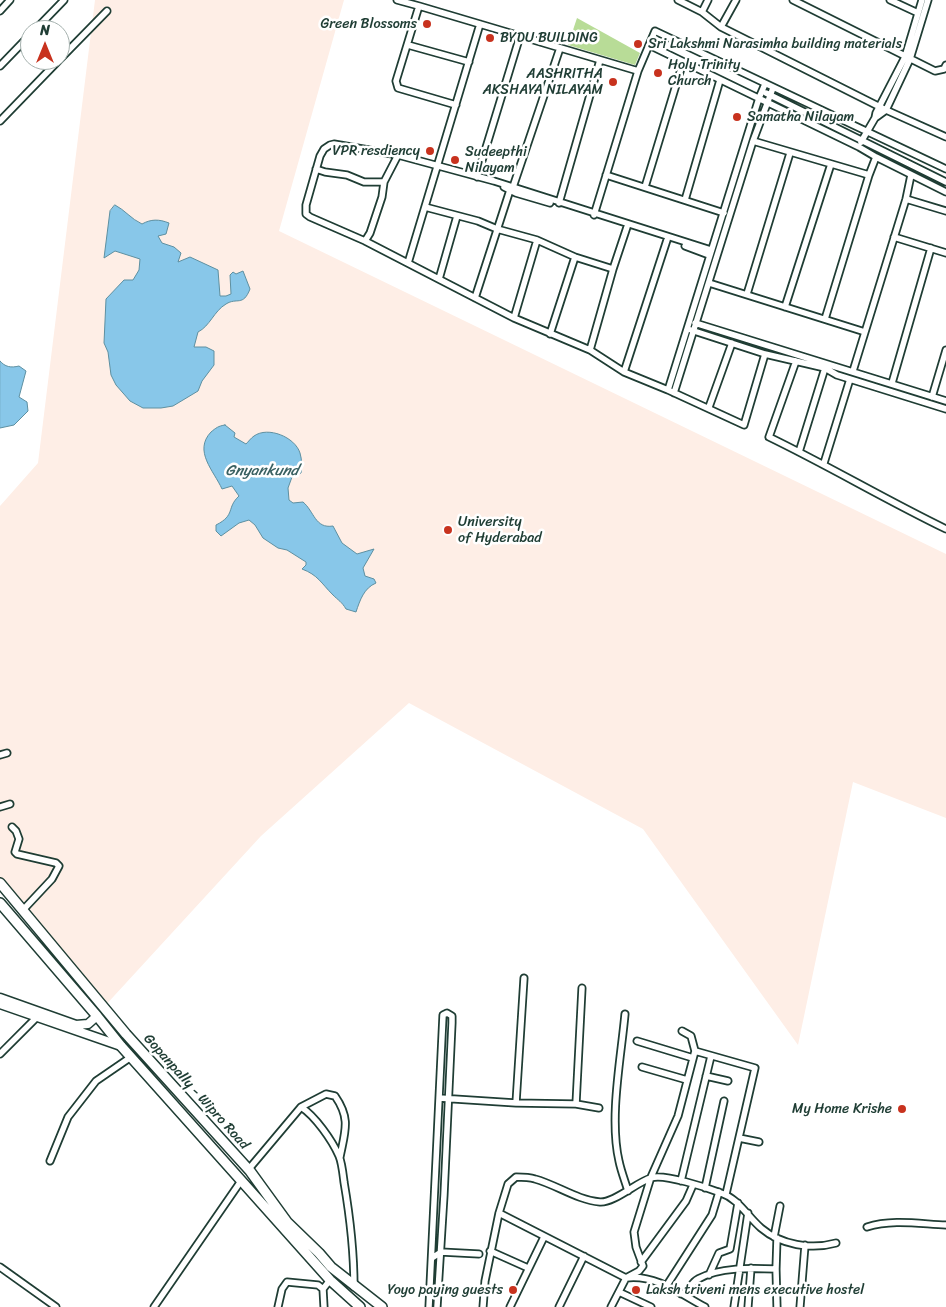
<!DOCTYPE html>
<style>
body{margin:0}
#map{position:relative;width:946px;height:1307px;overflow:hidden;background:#fff;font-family:Sriracha,sans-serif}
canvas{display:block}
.north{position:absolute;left:20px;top:20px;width:50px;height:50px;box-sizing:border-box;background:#fff;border:1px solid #a5b1ae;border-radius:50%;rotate:0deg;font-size:14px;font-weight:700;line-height:20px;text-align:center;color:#1f3d34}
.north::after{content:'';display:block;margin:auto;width:18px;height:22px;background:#c8321e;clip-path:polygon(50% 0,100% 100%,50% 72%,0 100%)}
</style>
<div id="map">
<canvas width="946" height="1307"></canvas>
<div class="north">N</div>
</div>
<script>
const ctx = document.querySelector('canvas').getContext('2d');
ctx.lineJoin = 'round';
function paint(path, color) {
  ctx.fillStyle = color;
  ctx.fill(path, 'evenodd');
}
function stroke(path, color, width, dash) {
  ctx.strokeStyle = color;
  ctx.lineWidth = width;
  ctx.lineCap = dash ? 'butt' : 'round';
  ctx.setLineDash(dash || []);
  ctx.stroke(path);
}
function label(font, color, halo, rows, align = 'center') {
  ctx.font = font + ' Sriracha,sans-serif';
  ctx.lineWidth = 5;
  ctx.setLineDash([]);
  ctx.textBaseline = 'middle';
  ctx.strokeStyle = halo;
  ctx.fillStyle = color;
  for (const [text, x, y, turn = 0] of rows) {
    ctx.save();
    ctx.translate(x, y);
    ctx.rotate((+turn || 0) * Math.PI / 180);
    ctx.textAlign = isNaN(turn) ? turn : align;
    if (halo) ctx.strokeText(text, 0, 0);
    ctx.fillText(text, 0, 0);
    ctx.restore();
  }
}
const built = new Path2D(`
 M95,0H344L279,231L946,554V818L853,782L798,1045L643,829L409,703L261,836L103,1008L0,884V506L38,463Z`);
const green = new Path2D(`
 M577,18L640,53L635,65L568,45Z`);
const water = new Path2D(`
 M115,205C125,210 131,219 142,224C151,219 159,219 169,223L166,234L158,236L162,243L174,247L181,253L178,262L190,257L218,270L220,296H226L231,294L230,275L233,272L236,274L243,271L250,289C243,307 237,297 226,304C214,311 210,326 198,332L194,347H206L214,351V365L202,381L198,391L173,406L161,408H143L130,401L116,385L111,375L108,352L104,343L106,299L124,280H133L139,270L140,259L115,251L104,258L110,211Z
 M0,361C5,367 11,368 19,366L26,371L19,397L27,402L28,411L14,425L0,428Z
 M225,425L235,433L234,437L246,444C248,442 251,438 254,436C268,426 295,437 300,453C302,460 302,466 301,473L292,477L288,488L289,500L293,503L303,502C314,511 315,529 333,526L342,543L357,554L374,549L363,568L365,576L374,579L376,583C364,588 360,600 356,612L346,609C342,602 338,600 333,595C321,583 318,575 302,569L306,565V562L287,550L278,548L263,538L255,525L249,520L239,523L221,536L216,531V525C236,515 226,508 239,496L232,486L222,489C214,471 193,451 211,432C216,428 218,426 225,425Z`);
const minor = new Path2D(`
 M397,0L419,6
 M678,0L702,12
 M708,0L702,12L721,27L886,110L946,137
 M793,0L935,71L944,69L946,65
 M890,0L918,13
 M0,11L10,0
 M721,27L736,0
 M35,30L64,0
 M408,45L469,62
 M649,45L859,147L876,157L946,192
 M60,59L107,11
 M0,66L30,35
 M766,93L946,182
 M456,105L398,88L396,81L419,6L638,71
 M875,118L886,110L910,59L928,0
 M0,121L59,60
 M753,141L869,175L825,319
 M861,142L875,118L876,113L905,57L922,0
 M316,169L325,172L347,175L364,182H384
 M606,175L724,213
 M869,175L876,157
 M477,177L520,36
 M504,187L516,193L550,203
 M513,187L560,48
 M645,187L683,62
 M906,199L946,211
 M685,200L720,80
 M559,203L600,60
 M425,207L478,221L497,229L537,240L575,257L613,269
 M594,215L638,71L655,31L946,169
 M894,237L946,253
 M365,241L370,233L382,197L384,182L398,155
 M685,246L709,255
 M711,250L494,181L398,155L334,144L330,145L324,149L320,156L306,205V214L310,217L365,241L514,318L590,350L624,372L668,390L744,425L765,354
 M408,263L480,24
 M439,279L457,216
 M709,283L865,332
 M747,294L790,153
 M475,298L510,190
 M785,307L831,164
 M514,318L537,240
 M695,323L946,401
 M691,330L765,354L825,368L837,375L946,409
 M550,334L575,257
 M590,350L613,269L627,227
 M796,361L769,437C829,466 886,500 946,529
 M853,371L906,199L911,175
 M624,372L667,240
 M892,383L931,248
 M668,390L759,98L765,84
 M674,393L753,141L773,88
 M932,397L946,350
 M709,407L732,343
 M799,452L825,368
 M824,463L850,379
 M0,755L7,753
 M0,807L10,804
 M12,827L16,831L19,839L15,852L17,854L56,863L59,866L52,879L23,910
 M625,1014C621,1058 609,1118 619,1161C621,1171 625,1181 628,1191
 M637,1041L693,1058
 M695,1051L755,1068L726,1194
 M0,1054L37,1017
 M642,1067L687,1080
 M706,1076L728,1081
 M439,1098L516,1103L576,1104L599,1108
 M516,1103L524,978
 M576,1104L582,988
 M301,1107L326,1094L335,1096C351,1119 345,1131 340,1157
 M739,1138L759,1142
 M50,1161L68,1117L96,1081L131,1057
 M248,1170L301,1107C315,1116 332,1140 339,1156C342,1163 343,1174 344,1182C350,1217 354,1251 354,1287
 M681,1181L711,1056
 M705,1188L724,1101
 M499,1213L626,1278C655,1274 681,1294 705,1307
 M867,1227C892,1219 920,1224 946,1225
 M774,1237L780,1206
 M490,1251L528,1268
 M432,1258L441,1252L479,1254
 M641,1262L686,1201L693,1185
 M0,1267L56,1307
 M776,1269L777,1307
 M709,1275L719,1253L730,1249L738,1203
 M667,1285L712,1215L719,1192
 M619,1292L651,1307
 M681,1294C690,1292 690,1283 698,1279C719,1267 752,1268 776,1269L777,1238
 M154,1307L241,1181
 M278,1307L282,1289L287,1282L318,1285L323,1289
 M324,1307L323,1289L330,1280
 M429,1307L443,1015L447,1013L452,1016V1023L444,1195L437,1307
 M483,1307L485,1281L499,1213L508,1184L516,1177C522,1177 529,1177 535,1179C557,1185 577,1200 600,1202C614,1203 637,1182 651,1178C663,1173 708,1188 721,1193C739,1199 747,1216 761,1228C781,1245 811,1250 836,1243
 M510,1307L544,1237
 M559,1307L584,1256
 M611,1307L626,1278L639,1271L643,1266L636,1247L634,1232L651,1177L678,1116L695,1051L691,1036L682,1031
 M734,1307L748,1213
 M748,1307L751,1268
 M800,1307L805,1245`);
const tertiary = new Path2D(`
 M0,998L76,1025L88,1024L97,1016
 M0,1004L121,1046`);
const secondary = new Path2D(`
 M0,883L126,1034L250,1171L287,1222L319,1253L331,1267L382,1307
 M0,903L97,1016L121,1046L330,1280L360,1307`);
const markers = [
 [427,24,5,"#c8321e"],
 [490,38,5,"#c8321e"],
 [638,44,5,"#c8321e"],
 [658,73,5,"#c8321e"],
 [613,82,5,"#c8321e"],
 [737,117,5,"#c8321e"],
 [430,151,5,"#c8321e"],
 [455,160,5,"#c8321e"],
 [448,530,5,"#c8321e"],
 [902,1109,5,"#c8321e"],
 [513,1290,5,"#c8321e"],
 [636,1290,5,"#c8321e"]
];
const poiNames = [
 ["Green Blossoms",417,24,"right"],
 ["BYDU BUILDING",500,38],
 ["Sri Lakshmi Narasimha building materials",648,44],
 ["Holy Trinity",668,65],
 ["Church",668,81],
 ["AASHRITHA",603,74,"right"],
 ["AKSHAYA NILAYAM",603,90,"right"],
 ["Samatha Nilayam",747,117],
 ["VPR resdiency",420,151,"right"],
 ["Sudeepthi",465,152],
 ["Nilayam",465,168],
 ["University",458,522],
 ["of Hyderabad",458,538],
 ["My Home Krishe",892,1109,"right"],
 ["Yoyo paying guests",503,1290,"right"],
 ["Laksh triveni mens executive hostel",646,1290]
];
const streetNames = [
 ["Gopanpally - Wipro Road",196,1092,48]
];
const waterNames = [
 ["Gnyankund",262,471]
];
paint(built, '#feeee6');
paint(green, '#b8dc97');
paint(water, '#88c7e9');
stroke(water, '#5e90a1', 1);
stroke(minor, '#1f3d34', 9);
stroke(tertiary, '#1f3d34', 11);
stroke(secondary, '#1f3d34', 12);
stroke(minor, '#fff', 5.5);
stroke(tertiary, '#fff', 8);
stroke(secondary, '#fff', 9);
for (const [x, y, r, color] of markers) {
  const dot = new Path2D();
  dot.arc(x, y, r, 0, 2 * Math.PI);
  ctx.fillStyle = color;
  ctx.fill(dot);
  stroke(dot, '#fff', 2);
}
label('14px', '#1f3d34', '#fff', poiNames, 'left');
label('14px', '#1f3d34', '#fff', streetNames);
label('italic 15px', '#396061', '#fff', waterNames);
</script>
